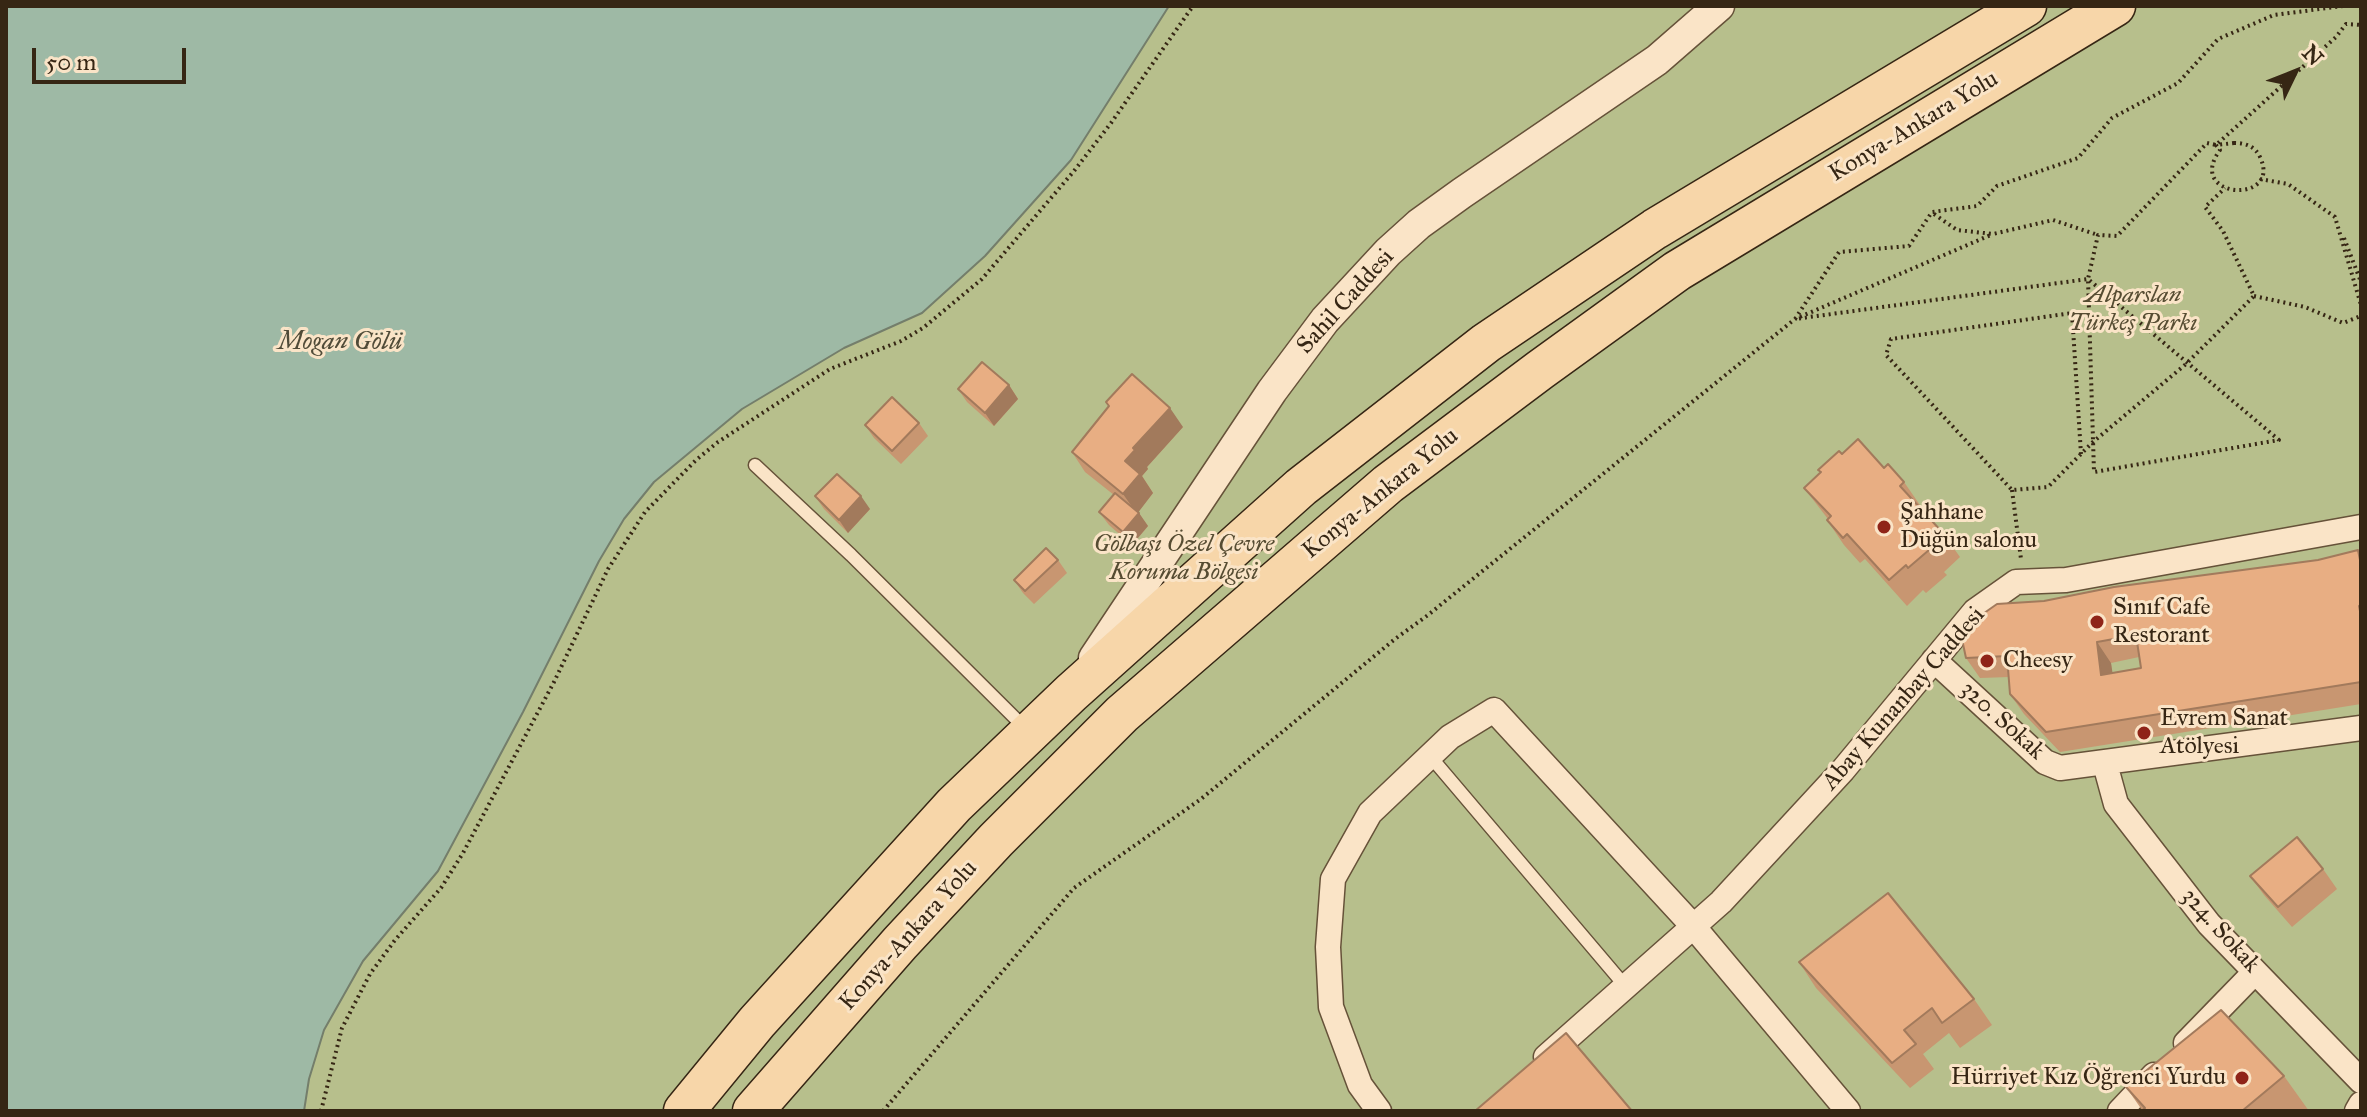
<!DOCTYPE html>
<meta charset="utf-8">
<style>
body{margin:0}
#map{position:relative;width:2367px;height:1117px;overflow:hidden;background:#f7d6a9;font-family:"IM FELL Great Primer",serif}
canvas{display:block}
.frame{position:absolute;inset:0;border:8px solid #362614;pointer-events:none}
.north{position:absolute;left:2255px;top:32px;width:80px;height:80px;-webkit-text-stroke:6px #fae4c7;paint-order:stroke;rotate:47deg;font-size:22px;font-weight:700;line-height:32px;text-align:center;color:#362614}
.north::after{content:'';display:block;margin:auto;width:28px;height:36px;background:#362614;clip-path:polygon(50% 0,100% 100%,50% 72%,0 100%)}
.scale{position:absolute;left:32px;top:48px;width:154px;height:36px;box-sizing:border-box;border:4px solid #362614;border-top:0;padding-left:10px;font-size:24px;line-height:28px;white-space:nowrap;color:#362614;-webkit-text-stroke:6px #fae4c7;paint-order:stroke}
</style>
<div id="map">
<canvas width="2367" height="1117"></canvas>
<div class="frame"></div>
<div class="north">N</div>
<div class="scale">50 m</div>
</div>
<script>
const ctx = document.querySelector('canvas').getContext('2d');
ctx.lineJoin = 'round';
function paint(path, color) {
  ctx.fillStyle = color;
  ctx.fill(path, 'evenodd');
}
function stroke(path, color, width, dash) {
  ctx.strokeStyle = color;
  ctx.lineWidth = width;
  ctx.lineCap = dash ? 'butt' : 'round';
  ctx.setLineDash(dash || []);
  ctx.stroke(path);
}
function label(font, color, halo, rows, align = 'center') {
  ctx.font = font + ' "IM FELL Great Primer",serif';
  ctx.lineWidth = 6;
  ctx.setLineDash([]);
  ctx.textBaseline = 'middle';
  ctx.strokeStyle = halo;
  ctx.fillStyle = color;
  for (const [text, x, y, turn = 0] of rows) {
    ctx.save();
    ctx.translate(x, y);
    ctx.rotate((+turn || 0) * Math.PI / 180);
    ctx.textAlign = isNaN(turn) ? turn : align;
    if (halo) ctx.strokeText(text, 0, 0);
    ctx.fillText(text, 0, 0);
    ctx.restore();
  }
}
const green = new Path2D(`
 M6,6H2361V1111H6Z`);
const water = new Path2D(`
 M6,6H1169L1071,160L985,256L922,313L844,348L742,409L654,482L624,519L599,561L523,712L438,871L363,961L324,1030L309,1079L304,1111H6Z`);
const path = new Path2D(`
 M2343,6L2274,15L2218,39L2178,83L2112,118L2078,158L1997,186L1977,206L1932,212L1909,246L1839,252L1795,319L2088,279L2279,440L2094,472L2088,279L2098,235L2117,236L2207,143L2216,145L2336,37L2346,24L2361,25
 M2361,6V7
 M2234,143C2245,143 2255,146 2260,157C2283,205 2184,199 2220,150L2216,145Z
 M2260,179L2288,184L2335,217L2361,305
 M1934,214L1957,230L1993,234L2053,220L2098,235
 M2344,238L2361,282
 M2254,296L2305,307L2343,323L2361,316
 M2081,454L2072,313L1891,339L1886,355L2012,490L2048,487L2093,442L2186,364L2254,296L2223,231L2205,207L2225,188
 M2012,490L2021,559
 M321,1111L342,1028L370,974L395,940L441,888L463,853L554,682L608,569L645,512L696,460L718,442L830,369L901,341L923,328L982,279L1074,171L1111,123L1193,6
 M883,1111L1074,888L1201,799L1395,639L1428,615L1795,319L1993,234`);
const service = new Path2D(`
 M755,465L851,555L1027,730
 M1430,756L1626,987`);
const minor = new Path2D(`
 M1934,660L2045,762L2060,768L2361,728
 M2105,764L2116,804L2209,924L2361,1081
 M2186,1043L2255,972
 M1546,1057L1721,902L1843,770L1975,611L2016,582L2066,580L2361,527
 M1379,1111L1360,1085L1331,1007L1328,947L1333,879L1370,813L1450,737L1494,710L1693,926L1848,1111
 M2120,1111L2154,1075
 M2357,1111L2361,1104`);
const tertiary = new Path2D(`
 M1094,658L1272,391L1325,320L1388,252L1419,224L1462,193L1657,60L1719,6`);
const trunk = new Path2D(`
 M684,1111L757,1022L954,805L1071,693L1301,487L1486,343L1655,229L2026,6
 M753,1111L900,943L996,840L1122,714L1388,484L1540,370L1677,271L2115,6`);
const wall = new Path2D(`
 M1009,385L1018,399L994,426L967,402L958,389Z
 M1106,402L1183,427L1147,467L1148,469L1142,476L1153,493L1138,512L1148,526L1132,545L1109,525L1099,512L1114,495L1085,472L1072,452L1109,406Z
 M919,423L928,436L901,464L874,438L865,425Z
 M1842,454L1884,468L1904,482L1922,508H1921L1942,532L1960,557L1944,572L1947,575L1926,593L1923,590L1907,606L1865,559L1860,563L1844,545L1827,520L1828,519L1804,488Z
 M815,496L870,509L848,533L824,509Z
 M2358,550L2361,555V704L2060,752L2024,714L2010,694L2009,677L1980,678L1966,658L2044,601L2318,560ZM2139,657L2141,668L2112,673L2111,663Z
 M1058,560L1067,573L1034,604L1023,593L1014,580Z
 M2323,869L2337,889L2292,927L2264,895L2250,876Z
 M1799,962L1974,999L1992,1025L1960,1048L1949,1033L1923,1054L1934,1069L1910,1088L1816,988Z
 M2284,1076L2309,1111H2142V1110L2126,1087Z`);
const shadedWall = new Path2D(`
 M1009,385L1018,399L994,426L985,413Z
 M1170,408L1183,427L1147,467L1148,469L1142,476L1153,493L1137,514L1123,494L1125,461L1133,448Z
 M861,496L870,509L848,533L839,520Z
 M1139,513L1148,526L1132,545L1123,532Z
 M2097,642L2111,663L2116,695L2101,675Z`);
const building = new Path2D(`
 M982,362L1009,385L985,413L958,389Z
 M1132,374L1170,408L1133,448L1135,450L1125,461L1140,474L1123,494L1072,452L1109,406L1106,402Z
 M892,397L919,423L892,451L865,425Z
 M1858,439L1884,468L1888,464L1904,482L1900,486L1942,532L1926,547L1929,550L1908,568L1906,565L1889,580L1847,534L1843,538L1827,520L1831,516L1804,488L1821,472L1818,470L1839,451L1842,454Z
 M837,474L861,496L839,520L815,496Z
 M1115,493L1139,513L1123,532L1099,512Z
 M1046,548L1058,560L1025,591L1014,580Z
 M2358,550L2361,565V605L2359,606L2361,616V682L2046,732L2010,694L2007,656L1966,658L1960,630L1997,604L2044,601L2114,587L2318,560ZM2136,635L2141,668L2101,675L2097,642Z
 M2297,837L2323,869L2278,907L2250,876Z
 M1888,893L1974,999L1942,1023L1932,1008L1904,1030L1916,1044L1892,1063L1799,962Z
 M2221,1010L2284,1076L2242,1111H2142L2145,1108L2126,1087Z
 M1566,1033L1632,1111H1475Z`);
const markers = [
 [1884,527,8,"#8f2418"],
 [2097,622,8,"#8f2418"],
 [1987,661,8,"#8f2418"],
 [2144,733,8,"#8f2418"],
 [2242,1078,8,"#8f2418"]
];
const streetNames = [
 ["Konya-Ankara Yolu",1914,127,-31],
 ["Sahil Caddesi",1346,302,-48],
 ["Konya-Ankara Yolu",1381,494,-39],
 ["Abay Kunanbay Caddesi",1904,699,-49],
 ["320. Sokak",2002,721,42],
 ["324. Sokak",2220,931,48],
 ["Konya-Ankara Yolu",909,936,-48]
];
const parkNames = [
 ["Alparslan",2133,296],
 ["Türkeş Parkı",2133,324],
 ["Gölbaşı Özel Çevre",1184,545],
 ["Koruma Bölgesi",1184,573]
];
const poiNames = [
 ["Şahhane",1900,513],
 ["Düğün salonu",1900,541],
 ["Sınıf Cafe",2113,608],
 ["Restorant",2113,636],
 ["Cheesy",2003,661],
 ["Evrem Sanat",2160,719],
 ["Atölyesi",2160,747],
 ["Hürriyet Kız Öğrenci Yurdu",2226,1078,"right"]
];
const waterNames = [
 ["Mogan Gölü",340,343]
];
paint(green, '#b7bf8c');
paint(water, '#9eb9a5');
stroke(water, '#747e6b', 2);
stroke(service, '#665239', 15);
stroke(minor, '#665239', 27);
stroke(tertiary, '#665239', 33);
stroke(trunk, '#362614', 43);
stroke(path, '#362614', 4, [2, 4]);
stroke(service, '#fae4c7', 12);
stroke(minor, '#fae4c7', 24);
stroke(tertiary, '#fae4c7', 30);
stroke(trunk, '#f7d6a9', 40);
paint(wall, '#c89671');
paint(shadedWall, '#a27a5c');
paint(building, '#e8ae83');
stroke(building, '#a27a5c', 2);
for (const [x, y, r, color] of markers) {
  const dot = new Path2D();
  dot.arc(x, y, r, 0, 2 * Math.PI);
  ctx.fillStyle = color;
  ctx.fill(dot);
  stroke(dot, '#fae4c7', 3);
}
label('24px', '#362614', '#fae4c7', streetNames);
label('italic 24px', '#564c32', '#fae4c7', parkNames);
label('24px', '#362614', '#fae4c7', poiNames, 'left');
label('italic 26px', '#504b38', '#fae4c7', waterNames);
</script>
